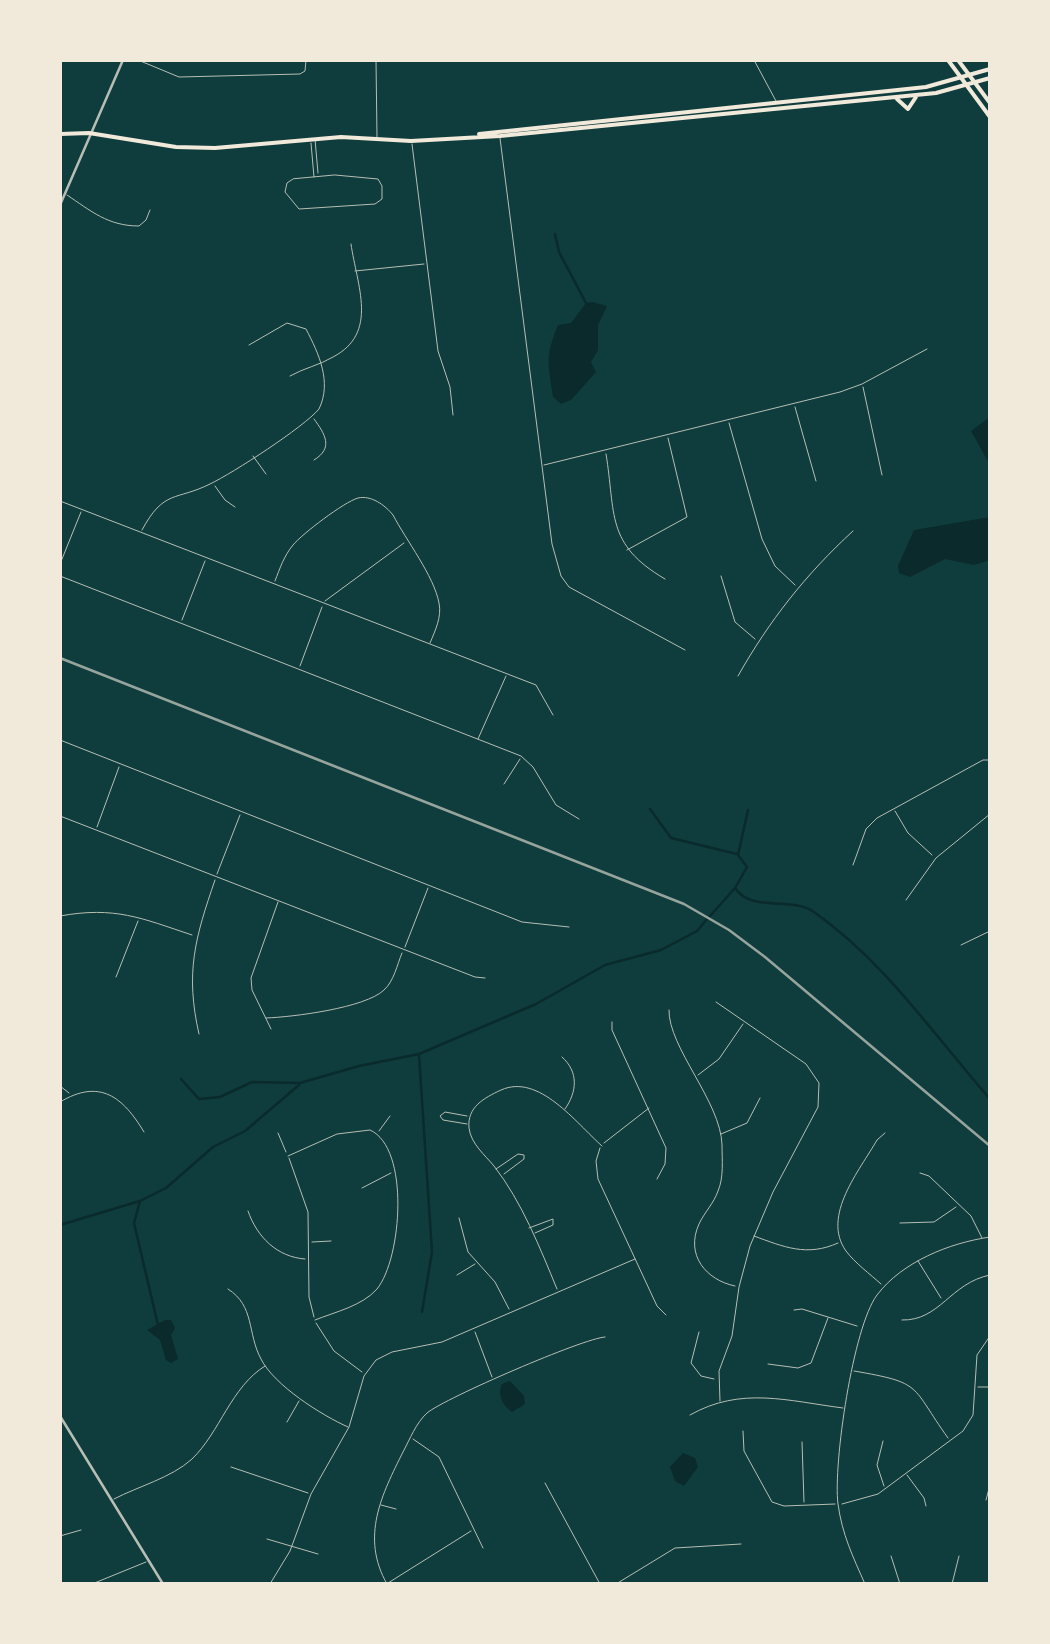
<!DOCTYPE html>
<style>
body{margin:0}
#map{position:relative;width:1050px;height:1644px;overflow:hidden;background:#0f3d3e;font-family:Overpass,sans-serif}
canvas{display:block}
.frame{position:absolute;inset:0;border:62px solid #f1e9da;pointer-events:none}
</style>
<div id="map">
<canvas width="1050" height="1644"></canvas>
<div class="frame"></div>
</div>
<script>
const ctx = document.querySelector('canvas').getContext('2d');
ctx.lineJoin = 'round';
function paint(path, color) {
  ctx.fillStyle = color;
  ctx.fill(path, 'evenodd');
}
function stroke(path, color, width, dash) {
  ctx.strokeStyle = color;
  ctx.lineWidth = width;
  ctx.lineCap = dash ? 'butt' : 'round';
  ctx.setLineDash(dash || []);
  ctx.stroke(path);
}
const water = new Path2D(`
 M593,302L607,306L598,325V350L591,362L596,372L571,400L561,404L553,397C548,361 545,358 558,325L571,323L586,303Z
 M990,417V465L971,431Z
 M990,517V560L974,565L945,559L910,577L899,573L898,566L914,530Z
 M165,1320H171L175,1328L171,1335L178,1359L171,1363L166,1360L160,1340L147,1330Z
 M510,1381L524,1396L525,1404L512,1412C503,1406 497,1395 502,1384Z
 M683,1453L695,1458L698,1467L684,1486L675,1481L670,1467Z`);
const stream = new Path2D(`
 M555,234L559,252L586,303
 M650,809L671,838L737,854
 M735,888C751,913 793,896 814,912C886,963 933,1034 990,1099
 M710,916L735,888L747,867L738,855L748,810
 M419,1055L432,1252L422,1312
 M181,1079L199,1099L220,1097L252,1082L300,1083L359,1066L419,1054L536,1004L605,965L661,950L697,931L707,919
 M140,1201L134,1223L158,1325
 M60,1225L140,1201L166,1188L213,1147L245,1131L299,1085`);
const minor = new Path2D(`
 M138,60L179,77L300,74L305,71L306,60
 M376,60L377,137
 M754,60L776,101
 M500,138L552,544L561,576L569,587L685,650
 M315,139L318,173
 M311,143L314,177
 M412,144L438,351L450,387L453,415
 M335,175L378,179L382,186V199L375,204L299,209L285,192L287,183L293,179Z
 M67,195C91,211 108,226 139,226L146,220L150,210
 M355,271L424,264
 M290,376C304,368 320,365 333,357C379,333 357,286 351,244
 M863,387L882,475
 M795,407L816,481
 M729,423L762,539L775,566L795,585
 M606,454C616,514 605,544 665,579
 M253,456L266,474
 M314,460C334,448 325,434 314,419
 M544,465L840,392L862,384L927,349
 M215,486L225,500L235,507
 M60,501L536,685L553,715
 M142,530C164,489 176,501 210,484C233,473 304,427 319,409C332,382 319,354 306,329L287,323L249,345
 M627,550L687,517L668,438
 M60,564L81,512
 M60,576L521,756L533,767L556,805L579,819
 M721,576L735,622L755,639
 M275,581C280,568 284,556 293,545C302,534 344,502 358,498C371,495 385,505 393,515C406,540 434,576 439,603C442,617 435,631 430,643
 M325,601L404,543
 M182,620L205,561
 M300,666L322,607
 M738,676C769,621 806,574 853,531
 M478,739L506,676
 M60,740L522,922L569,927
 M504,784L520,759
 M895,811L908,833L932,855
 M60,816L475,977L485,978
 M97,827L119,767
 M853,865L866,829L877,818L983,760H990
 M217,874L240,815
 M906,900L936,858L990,814
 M60,916C115,906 141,918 192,935
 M961,945L990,931
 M405,947L428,888
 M116,977L138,921
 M716,1002L806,1064L819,1083L818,1107L773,1192L750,1246L739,1287L732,1336L719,1371L720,1401
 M669,1010C668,1047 721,1102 722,1145C722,1160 724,1177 718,1191C714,1203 704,1213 699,1224C685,1255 706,1280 735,1286
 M266,1018C293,1017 365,1008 384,990C394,981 397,965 402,953
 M612,1022V1030L666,1148L665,1164L657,1179
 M271,1029L252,990L251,978L278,902
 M199,1034C185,973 195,938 215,880
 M562,1057C579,1072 577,1092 565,1109
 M698,1075L719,1059L743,1024
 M60,1086L69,1093
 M60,1102C100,1078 123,1097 144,1132
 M467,1124L443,1120L440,1116L445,1112L467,1116
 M379,1131L390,1116
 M278,1133L286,1152
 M721,1134L747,1123L760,1098
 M604,1143L649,1108
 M600,1148L596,1161L598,1179L657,1306L666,1315
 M288,1156L337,1134L370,1130C410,1148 402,1258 377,1289C362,1306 335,1312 315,1320
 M289,1158L308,1212L309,1297L314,1317
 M496,1169L518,1154L524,1155V1159L504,1174
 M920,1173L929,1176L971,1216L982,1238
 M362,1188L391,1173
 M248,1211C257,1237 277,1257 305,1259
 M459,1218L468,1252L495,1282L509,1309
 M900,1223L934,1222L956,1207
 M529,1228L553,1219V1225L535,1233
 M754,1236C784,1247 807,1257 838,1243
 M312,1242L331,1241
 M918,1261L941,1298
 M457,1275L475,1264
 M881,1284C870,1274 855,1263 846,1251C821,1216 860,1170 877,1140L885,1133
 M228,1289C255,1306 247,1333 261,1359C274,1385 321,1415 348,1427
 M557,1289C540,1248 522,1202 494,1166C485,1155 471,1144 469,1128C467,1107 484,1098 501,1090C539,1073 576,1123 602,1146
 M794,1310L802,1309L857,1326
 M902,1320C940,1321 950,1283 990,1275
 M316,1323L334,1351L362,1372
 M475,1332L492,1377
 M699,1332L691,1363L701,1376L714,1379
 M768,1364L798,1368L811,1363L828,1318
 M854,1371C924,1383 910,1385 948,1438
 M978,1387H990
 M690,1415C741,1386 788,1401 843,1408
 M287,1422L299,1401
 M743,1431L744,1451L772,1502L784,1506L835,1504
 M413,1439L439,1457L483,1548
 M883,1441L877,1465L884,1486
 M802,1442L804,1502
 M231,1467L308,1493
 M907,1475L924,1498L926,1506
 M545,1483L600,1584
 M114,1499C139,1486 171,1478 192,1459C220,1432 231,1387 265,1366
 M986,1500L990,1485
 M842,1504L878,1494L963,1431L973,1415L977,1355L990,1336
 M381,1505L396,1509
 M60,1536L81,1530
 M267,1539L318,1554
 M891,1556L900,1584
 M388,1583L471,1531
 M92,1584L146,1562
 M270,1584L290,1551L311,1494L349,1427L364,1376L376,1360L392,1352L442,1342L635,1259
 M387,1584C360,1537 382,1494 403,1452C410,1439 416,1423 427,1413C445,1398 584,1338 605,1337
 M616,1584L675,1548L741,1544
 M865,1584C853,1557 842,1534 838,1504C833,1464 853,1327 877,1295C902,1262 949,1243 990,1237
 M952,1584L959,1556`);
const tertiary = new Path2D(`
 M60,205L123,60
 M60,1416L163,1584`);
const primary = new Path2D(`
 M948,60L990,117
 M958,60L990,103
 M897,99L908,109L916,97
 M60,134L89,133L176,147L215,148L341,137L411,141L500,136L936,93L990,78
 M479,134L926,87L990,69`);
const rail = new Path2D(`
 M60,658L684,904L729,930L765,957L990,1146`);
paint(water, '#0a2a2b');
stroke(stream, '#0a2a2b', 2.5);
stroke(minor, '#b8beb3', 1);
stroke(tertiary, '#b8beb3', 2.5);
stroke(primary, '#f1e9da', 4);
stroke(rail, '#97a49c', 2.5);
</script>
